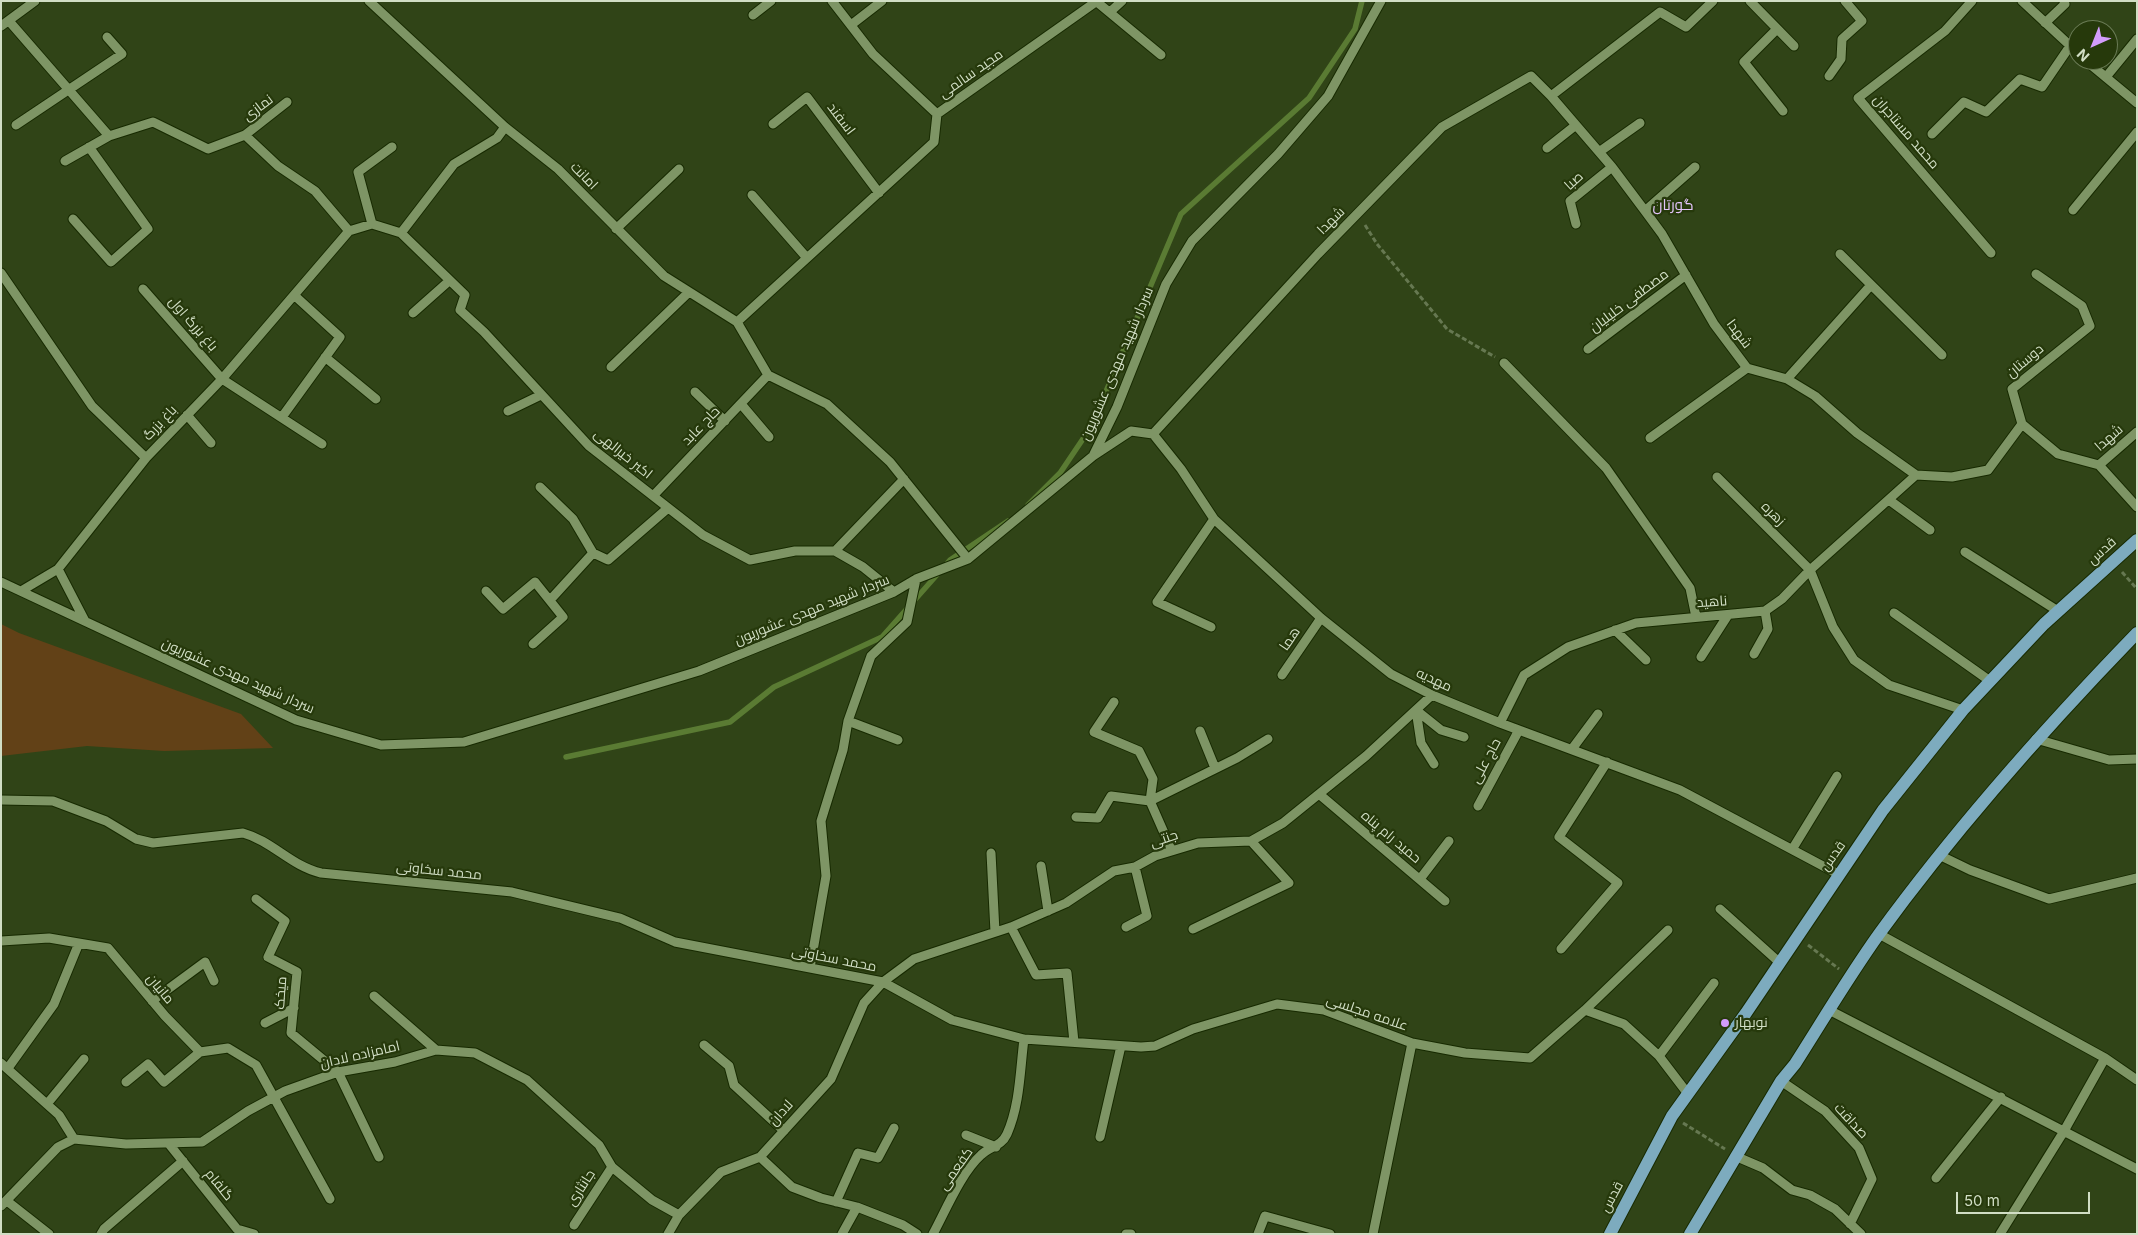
<!DOCTYPE html>
<meta charset="utf-8">
<style>
body{margin:0}
#map{position:relative;width:2138px;height:1235px;overflow:hidden;background:#304417;font-family:Inter,sans-serif}
canvas{display:block}
.frame{position:absolute;inset:0;border:2px solid #d1dec5;pointer-events:none}
.north{position:absolute;left:2068px;top:20px;width:50px;height:50px;box-sizing:border-box;background:#26390b;border:1px solid #6a7b55;border-radius:50%;rotate:224deg;font-size:14px;font-weight:700;line-height:20px;text-align:center;color:#d1dec5}
.north::after{content:'';display:block;margin:auto;width:18px;height:22px;background:#d39cfc;clip-path:polygon(50% 0,100% 100%,50% 72%,0 100%)}
.scale{position:absolute;left:1956px;top:1192px;width:134px;height:22px;box-sizing:border-box;border:2px solid #d1dec5;border-top:0;padding-left:6px;font-size:15px;line-height:18px;white-space:nowrap;color:#d1dec5;-webkit-text-stroke:4px #26390b;paint-order:stroke}
</style>
<div id="map">
<canvas width="2138" height="1235"></canvas>
<div class="frame"></div>
<div class="north">N</div>
<div class="scale">50 m</div>
</div>
<script>
const ctx = document.querySelector('canvas').getContext('2d');
ctx.lineJoin = 'round';
function paint(path, color) {
  ctx.fillStyle = color;
  ctx.fill(path, 'evenodd');
}
function stroke(path, color, width, dash) {
  ctx.strokeStyle = color;
  ctx.lineWidth = width;
  ctx.lineCap = dash ? 'butt' : 'round';
  ctx.setLineDash(dash || []);
  ctx.stroke(path);
}
function label(font, color, halo, rows, align = 'center') {
  ctx.font = font + ' Inter,Cairo,sans-serif';
  ctx.lineWidth = 4.5;
  ctx.setLineDash([]);
  ctx.textBaseline = 'middle';
  ctx.strokeStyle = halo;
  ctx.fillStyle = color;
  for (const [text, x, y, turn = 0] of rows) {
    ctx.save();
    ctx.translate(x, y);
    ctx.rotate((+turn || 0) * Math.PI / 180);
    ctx.textAlign = isNaN(turn) ? turn : align;
    if (halo) ctx.strokeText(text, 0, 0);
    ctx.fillText(text, 0, 0);
    ctx.restore();
  }
}
const green = new Path2D(`
 M1,624L19,633L241,714L273,748L164,751L87,746L1,756Z`);
const stream = new Path2D(`
 M1028,505L1060,473L1091,427L1181,214L1309,98L1355,29L1362,1
 M566,757L730,722L774,687L882,637L950,560L1008,521`);
const path = new Path2D(`
 M1365,225L1377,244L1447,329L1495,357
 M2122,572L2137,589
 M1808,945L1839,969
 M1683,1123L1725,1149`);
const minor = new Path2D(`
 M369,1L505,127L558,169L664,276L737,322L768,375
 M832,1L873,54L937,114L1097,1
 M1750,1L1794,46
 M1972,1L1945,31L1858,98L1991,253
 M2022,1L2078,53
 M1097,2L1161,55
 M1110,12L1122,1
 M753,15L771,1
 M9,21L109,136L153,122L208,149L245,135L278,166L315,191L349,231L372,224L401,233L454,164L497,138L505,127
 M2045,23L2065,4L2064,1
 M851,25L882,1
 M1,26L35,1
 M1777,29L1744,62L1783,111
 M2085,60L2137,103
 M1829,76L1841,59L1842,39L1862,21L1845,1
 M2106,77L2137,39
 M1551,96L1660,12L1686,27L1713,1
 M773,124L807,97L879,193
 M16,125L122,54L107,37
 M1932,134L1964,102L1986,112L2020,79L2042,87L2070,46
 M245,135L287,102
 M1547,148L1576,125
 M1599,152L1640,123
 M65,161L109,136
 M752,195L807,258
 M2073,210L2137,132
 M1645,211L1695,167
 M73,219L111,262L148,229L89,147
 M372,224L358,172L392,147
 M1576,224L1570,201L1612,167
 M616,229L679,169
 M401,233L465,295L460,310L484,332L589,446L703,535L750,560L795,551H835L863,567L894,592
 M1840,254L1942,355
 M1,273L92,406L146,458
 M2036,274L2082,306L2090,326L2012,389L2022,424L2058,454L2099,465L2137,507
 M143,289L222,379L322,444
 M413,313L449,281
 M737,322L934,142L937,114
 M1588,349L1686,275
 M325,357L376,399
 M1504,363L1606,468L1690,588L1696,617
 M611,367L689,292
 M768,375L827,404L890,462L968,559
 M1787,379L1871,285
 M695,392L725,421
 M741,404L769,437
 M508,411L541,395
 M187,415L211,443
 M282,417L340,337L294,295
 M1153,434L1318,254L1442,127L1531,76L1551,96L1612,167L1645,211L1662,234L1714,324L1747,368L1787,379L1815,396L1857,433L1916,475L1952,477L1988,470L2022,424
 M1650,438L1747,368
 M1093,456L1131,431L1153,434L1181,469L1214,519L1321,618L1391,674L1432,695L1500,723L1680,790L1838,874
 M2099,465L2137,432
 M1717,477L1810,570L1833,627L1854,660L1889,685L1963,710
 M540,487L573,519L593,553
 M653,496L768,375
 M1889,500L1930,530
 M835,551L904,479
 M1965,552L2058,611
 M58,569L85,621
 M1,582L296,720L381,745L464,742L699,671L894,592L916,579L968,559L1093,456L1117,407L1166,284L1192,241L1278,154L1328,96L1381,1
 M21,591L58,569L146,458L222,379L349,231
 M486,591L503,609L535,582L563,617L533,644
 M551,599L593,553L608,560L668,508
 M1894,613L1990,681
 M1211,627L1157,602L1214,519
 M1615,630L1646,660
 M1754,654L1768,629L1765,611
 M1701,657L1728,615
 M1282,675L1321,618
 M1114,702L1094,732L1139,751L1153,779L1150,801L1172,851
 M1416,710L1421,743L1434,764
 M1416,710L1441,730L1464,737
 M848,721L898,740
 M1500,723L1524,675L1568,647L1636,623L1765,611L1782,599L1810,570L1916,475
 M1200,731L1215,768
 M2036,739L2109,760L2137,759
 M1572,749L1598,714
 M1319,794L1445,901
 M1,800L53,801L106,821L136,839L153,843L243,833C272,841 291,866 321,873L512,892L620,918L675,942L883,982L952,1020L1024,1039L1141,1047L1155,1046L1193,1029L1277,1004L1324,1010L1412,1043L1465,1053L1530,1058L1585,1010L1624,1024L1659,1056L1688,1094
 M1478,806L1519,730
 M1076,817L1098,818L1111,796L1150,801L1237,758L1268,739
 M1793,848L1837,776
 M991,853L995,932
 M1939,855L1970,870L2049,899L2137,878
 M1041,866L1048,911
 M1420,879L1449,841
 M256,899L285,921L268,957L297,972L291,1033L338,1072L379,1157
 M1720,909L1780,963
 M1011,927L1036,975L1067,973L1074,1042
 M1126,927L1147,916L1135,867
 M1193,929L1289,883L1251,841
 M1879,934L2105,1058L2137,1080
 M1,941L49,938L108,948L165,1016L200,1052L228,1048L256,1065L330,1199
 M1561,949L1618,883L1559,837L1607,762
 M810,968L826,876L821,821L843,750L848,721L871,656L907,622L916,579
 M374,996L436,1050
 M152,1001L205,962L214,981
 M1585,1010L1668,930
 M1829,1010L2137,1169
 M265,1023L294,1008
 M704,1045L729,1066L734,1085L784,1131
 M1659,1056L1714,983
 M1,1063L59,1115L74,1139
 M8,1068L54,1004L79,943
 M1781,1081L1825,1111L1859,1148L1872,1179L1850,1224
 M126,1082L148,1064L164,1082L200,1052
 M47,1104L84,1059
 M966,1135L996,1147
 M1100,1137L1121,1046
 M169,1144L237,1229L254,1234
 M1735,1156L1763,1168L1792,1190L1810,1195L1835,1209L1861,1234
 M760,1157L792,1187L821,1198L857,1207L903,1225L917,1234
 M1936,1178L2001,1097
 M7,1201L49,1234
 M836,1202L858,1153L878,1158L894,1128
 M1,1206L58,1147L74,1139L126,1144L202,1142L248,1111L285,1091L338,1072L395,1062L436,1050L475,1053L527,1080L599,1145L612,1167L652,1200L679,1215
 M574,1225L612,1167
 M101,1234L104,1229L183,1161
 M668,1234L679,1215L721,1172L760,1157L831,1079L864,1003L883,982L914,959L1011,927L1066,903L1114,871L1135,867L1155,856L1198,843L1251,841L1283,823L1366,756L1432,695
 M842,1234L857,1207
 M933,1234C946,1210 961,1173 981,1155C990,1146 1001,1147 1007,1134C1020,1105 1020,1070 1024,1039
 M1126,1234H1131
 M1258,1234L1265,1216L1330,1234
 M1373,1234L1412,1043
 M2000,1234L2064,1131L2105,1058`);
const major = new Path2D(`
 M1610,1234L1672,1116L1746,1013L1883,810L1963,710L2044,624L2137,540
 M1690,1234L1781,1081L1795,1064C1823,1020 1849,976 1879,934C1957,827 2045,728 2137,633`);
const markers = [
 [1725,1023,5,"#d39cfc"]
];
const streetNames = [
 ["مجید سالمی",971,74,-35],
 ["نمازی",258,108,-37],
 ["اسفند",841,119,53],
 ["محمد مستاجران",1906,132,49],
 ["امانت",584,176,46],
 ["صبا",1574,181,-42],
 ["شهدا",1331,221,-45],
 ["مصطفی خلیلیان",1629,301,-37],
 ["باغ بزرگ اول",193,324,49],
 ["شهدا",1739,334,53],
 ["دوستان",2025,361,-40],
 ["سردار شهید مهدی عشوریون",1117,364,-67],
 ["باغ بزرگ",160,423,-47],
 ["حاج عابد",701,426,-46],
 ["شهدا",2109,438,-41],
 ["اکبر خیرالهی",623,454,39],
 ["زهره",1773,514,45],
 ["قدس",2102,551,-42],
 ["ناهید",1712,602,-4],
 ["سردار شهید مهدی عشوریون",812,610,-22],
 ["هما",1290,639,-56],
 ["سردار شهید مهدی عشوریون",238,676,24],
 ["مهدیه",1434,680,25],
 ["حاج علی",1486,761,-62],
 ["حمید رام پناه",1391,837,40],
 ["جنتی",1164,839,-19],
 ["قدس",1833,856,-55],
 ["محمد سخاوتی",439,871,6],
 ["محمد سخاوتی",834,959,11],
 ["مانیان",160,989,50],
 ["میخک",281,993,-86],
 ["علامه مجلسی",1367,1013,19],
 ["امامزاده لادان",360,1055,-13],
 ["لادان",781,1113,-48],
 ["صداقت",1851,1121,47],
 ["کفعمی",956,1169,-55],
 ["گلفام",219,1185,51],
 ["جانثاری",581,1188,-57],
 ["قدس",1612,1197,-62]
];
const poiNames = [
 ["نوبهار",1735,1023]
];
const neighbourhoodNames = [
 ["گورتان",1673,205]
];
paint(green, '#624117');
stroke(stream, '#5a7b33', 5.5);
stroke(minor, '#172a00', 11);
stroke(major, '#172a00', 14);
stroke(path, '#667851', 3, [5, 2.5]);
stroke(minor, '#7e9565', 9);
stroke(major, '#7dabbe', 12);
for (const [x, y, r, color] of markers) {
  const dot = new Path2D();
  dot.arc(x, y, r, 0, 2 * Math.PI);
  ctx.fillStyle = color;
  ctx.fill(dot);
  stroke(dot, '#26390b', 2);
}
label('14px', '#d1dec5', '#26390b', streetNames);
label('14px', '#d1dec5', '#26390b', poiNames, 'left');
label('15px', '#e2c4fa', '#26390b', neighbourhoodNames);
</script>
